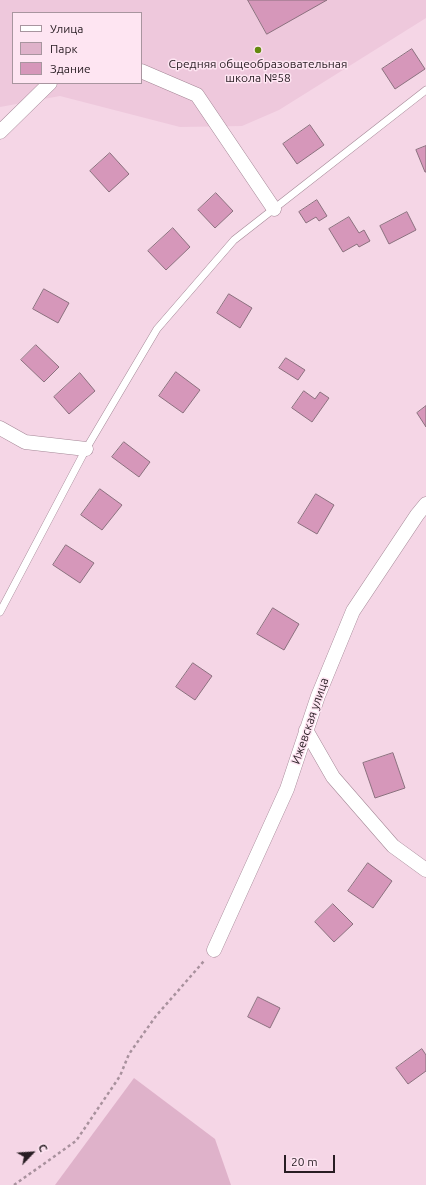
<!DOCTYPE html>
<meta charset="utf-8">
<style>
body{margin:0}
#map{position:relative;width:426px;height:1185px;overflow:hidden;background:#f5d6e6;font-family:Ubuntu,sans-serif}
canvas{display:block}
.legend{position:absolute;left:12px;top:12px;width:130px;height:72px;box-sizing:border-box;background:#fee5f2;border:1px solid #a8959f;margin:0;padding:5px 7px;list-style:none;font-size:12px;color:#281d23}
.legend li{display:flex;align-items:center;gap:8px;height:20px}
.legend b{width:20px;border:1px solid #a8959f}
.north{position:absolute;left:12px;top:1133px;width:40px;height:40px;-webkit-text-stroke:3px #fee5f2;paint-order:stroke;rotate:65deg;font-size:11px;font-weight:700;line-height:16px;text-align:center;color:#281d23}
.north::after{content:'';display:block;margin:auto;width:14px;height:18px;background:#281d23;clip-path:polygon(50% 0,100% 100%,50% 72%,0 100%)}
.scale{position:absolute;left:284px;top:1155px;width:51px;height:18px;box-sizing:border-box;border:2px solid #281d23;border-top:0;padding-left:5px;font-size:12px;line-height:14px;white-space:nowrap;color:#281d23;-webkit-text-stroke:3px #fee5f2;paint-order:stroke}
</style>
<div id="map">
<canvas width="426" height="1185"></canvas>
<ul class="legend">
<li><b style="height:5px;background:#fff"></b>Улица</li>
<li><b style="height:11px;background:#dfb2ca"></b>Парк</li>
<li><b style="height:11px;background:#d697ba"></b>Здание</li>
</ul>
<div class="north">С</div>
<div class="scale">20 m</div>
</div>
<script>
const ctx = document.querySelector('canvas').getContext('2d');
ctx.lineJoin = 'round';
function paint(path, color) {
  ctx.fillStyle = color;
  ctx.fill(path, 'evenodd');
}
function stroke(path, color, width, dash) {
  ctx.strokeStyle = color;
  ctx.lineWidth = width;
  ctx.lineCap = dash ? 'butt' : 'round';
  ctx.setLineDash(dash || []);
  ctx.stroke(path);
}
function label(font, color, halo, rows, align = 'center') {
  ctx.font = font + ' Ubuntu,sans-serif';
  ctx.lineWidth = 3;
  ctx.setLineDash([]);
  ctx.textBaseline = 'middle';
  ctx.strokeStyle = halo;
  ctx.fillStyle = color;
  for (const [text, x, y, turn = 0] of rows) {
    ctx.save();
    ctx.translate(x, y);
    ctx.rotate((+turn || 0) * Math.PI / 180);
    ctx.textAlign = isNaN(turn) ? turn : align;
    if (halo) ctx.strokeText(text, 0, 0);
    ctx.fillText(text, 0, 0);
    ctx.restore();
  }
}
const built = new Path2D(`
 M0,0H426V18L279,110L242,126L180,127L60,96L0,107ZM13,13H141V83H13Z`);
const green = new Path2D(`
 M134,1078L215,1139L231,1185H55Z`);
const building = new Path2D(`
 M248,0H327L267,34Z
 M412,49L425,69L395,89L382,69Z
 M310,125L324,145L297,164L283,144Z
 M426,146V172H425L416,150Z
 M110,153L129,174L109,192L90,171Z
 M216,193L233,211L215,228L198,210Z
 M317,200L327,216L319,221L316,217L306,223L299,212Z
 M407,212L416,230L389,244L380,226Z
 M349,217L359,233L364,230L370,241L359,247L357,244L343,252L329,229Z
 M173,228L190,247L166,270L148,251Z
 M44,289L69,303L58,323L33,309Z
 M229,294L252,308L240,328L217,313Z
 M36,345L59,367L44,382L21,360Z
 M286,358L305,370L298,380L279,368Z
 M176,372L200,390L183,413L159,396Z
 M80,373L95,391L69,414L54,397Z
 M304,391L315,399L320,392L329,398L312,422L292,408Z
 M426,406V427L417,413Z
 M124,442L150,462L139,477L112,457Z
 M100,489L122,505L102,530L81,515Z
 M316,494L334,505L317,534L298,523Z
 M66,545L94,563L80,583L53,565Z
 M273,608L299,624L284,650L257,634Z
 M193,663L212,676L195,700L176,687Z
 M393,753L405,788L375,798L363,763Z
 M368,863L392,881L373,908L348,891Z
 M333,904L353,924L334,942L315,922Z
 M258,997L280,1008L270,1028L248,1017Z
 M422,1049L426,1055V1071L408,1084L396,1068Z`);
const path = new Path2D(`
 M14,1185L76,1141L120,1076L129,1054L156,1016L204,961`);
const lane = new Path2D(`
 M0,612L86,449L157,329L234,240L426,90`);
const street = new Path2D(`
 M141,71L197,95L274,209
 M0,132L50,83
 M0,428L25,442L86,449
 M306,730L333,777L393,846L426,870
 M214,950L287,789L318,696L353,611L417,515L426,504`);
const markers = [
 [258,50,4,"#64890e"]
];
const poiNames = [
 ["Средняя общеобразовательная",258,64],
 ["школа №58",258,78]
];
const streetNames = [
 ["Ижевская улица",310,721,-71]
];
paint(built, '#eec8dc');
paint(green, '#dfb2ca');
paint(building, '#d697ba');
stroke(building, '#8b707e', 1);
stroke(lane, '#a48796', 8);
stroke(street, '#a48796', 15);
stroke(path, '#a8919d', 2.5, [3, 3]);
stroke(lane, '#fff', 7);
stroke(street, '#fff', 14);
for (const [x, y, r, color] of markers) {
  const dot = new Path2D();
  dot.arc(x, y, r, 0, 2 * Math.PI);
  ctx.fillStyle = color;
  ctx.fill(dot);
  stroke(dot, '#fee5f2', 1.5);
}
label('12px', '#281d23', '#fee5f2', poiNames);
label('12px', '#281d23', '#fee5f2', streetNames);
</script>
